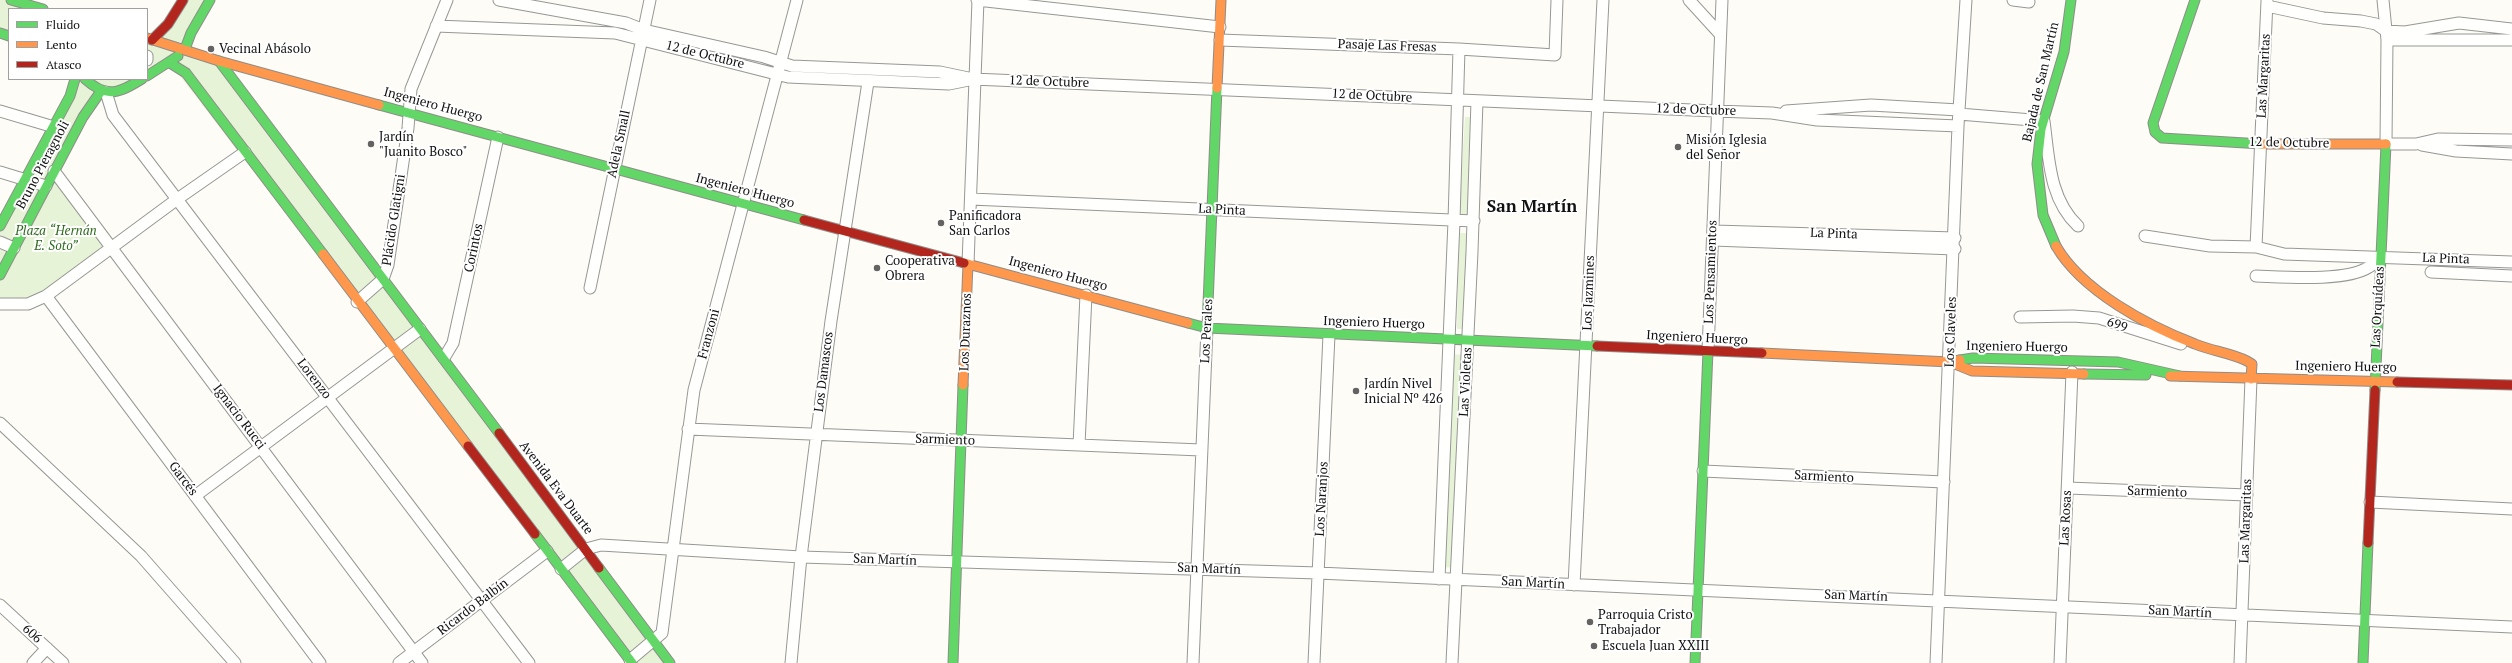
<!DOCTYPE html>
<meta charset="utf-8">
<style>
body{margin:0}
#map{position:relative;width:2512px;height:663px;overflow:hidden;background:#fdfcf7;font-family:"PT Serif",serif}
canvas{display:block}
.legend{position:absolute;left:8px;top:8px;width:140px;height:72px;box-sizing:border-box;background:#fff;border:1px solid #a0a0a0;margin:0;padding:5px 7px;list-style:none;font-size:12px;color:#111}
.legend li{display:flex;align-items:center;gap:8px;height:20px}
.legend b{width:20px;border:1px solid #a0a0a0}
</style>
<div id="map">
<canvas width="2512" height="663"></canvas>
<ul class="legend">
<li><b style="height:5px;background:#63d668"></b>Fluido</li>
<li><b style="height:5px;background:#ff974d"></b>Lento</li>
<li><b style="height:5px;background:#b3261e"></b>Atasco</li>
</ul>
</div>
<script>
const ctx = document.querySelector('canvas').getContext('2d');
ctx.lineJoin = 'round';
function paint(path, color) {
  ctx.fillStyle = color;
  ctx.fill(path, 'evenodd');
}
function stroke(path, color, width, dash) {
  ctx.strokeStyle = color;
  ctx.lineWidth = width;
  ctx.lineCap = dash ? 'butt' : 'round';
  ctx.setLineDash(dash || []);
  ctx.stroke(path);
}
function label(font, color, halo, rows, align = 'center') {
  ctx.font = font + ' "PT Serif",serif';
  ctx.lineWidth = 4;
  ctx.setLineDash([]);
  ctx.textBaseline = 'middle';
  ctx.strokeStyle = halo;
  ctx.fillStyle = color;
  for (const [text, x, y, turn = 0] of rows) {
    ctx.save();
    ctx.translate(x, y);
    ctx.rotate((+turn || 0) * Math.PI / 180);
    ctx.textAlign = isNaN(turn) ? turn : align;
    if (halo) ctx.strokeText(text, 0, 0);
    ctx.fillText(text, 0, 0);
    ctx.restore();
  }
}
const green = new Path2D(`
 M0,0H11L43,9H9V36L0,33Z
 M183,0H210L185,49L219,61L670,663H632L170,63L147,76V38Z
 M75,79H142L101,91L54,171L113,248L46,296L0,304V226Z
 M1465,117H1474L1470,217L1459,216Z
 M1459,233H1469L1465,329H1457Z
 M1452,354L1464,355L1455,568L1444,567Z`);
const street = new Path2D(`
 M499,0L626,23L644,30L764,57L792,66L940,72L973,79L1716,111L1772,113L1817,120L1958,126
 M977,0L1220,27
 M1689,0L1720,34
 M2013,0L2029,2
 M2383,0L2387,40L2386,144H2416L2438,139L2512,140
 M2267,6L2323,18L2361,21L2376,24L2386,31L2405,32L2459,23L2512,29
 M436,26L615,33L788,77L949,84L969,80
 M1220,40L1459,49L1555,55L1557,0
 M2387,40H2512
 M147,56V60
 M106,92L113,115L529,663
 M0,111L54,127
 M1786,111L1871,105L1959,110
 M1959,114L2044,121C2049,158 2049,199 2078,226
 M2422,145L2456,151L2512,154
 M54,171L422,663
 M0,172L46,186
 M971,199L1474,221
 M1714,231L1955,238
 M2145,236L2210,246L2256,247L2284,254L2512,262
 M1713,240L1955,249
 M0,242L14,248
 M2256,247L2267,1
 M968,264L978,0
 M2431,272L2512,276
 M2256,276C2284,277 2346,282 2369,267C2373,265 2377,260 2380,256
 M590,288L650,0
 M46,296L320,663
 M357,302L383,279L388,265L408,128L411,89L447,0
 M0,304H28L46,296L176,200L245,152
 M2020,317L2073,316L2099,318L2181,344
 M1708,351L1722,0
 M444,358L453,343L498,137
 M0,423L141,556L235,663
 M688,429L1201,450
 M1079,445L1086,295
 M1703,471L1944,482
 M2068,488L2247,495
 M195,496L420,329
 M2370,502L2512,509
 M561,569L586,549L601,545L801,557L1318,573L2512,627
 M1439,579L1454,221L1459,49
 M1574,585L1603,0
 M0,605L63,663
 M630,660L662,633L694,390L797,0
 M33,663L47,648
 M399,663L547,551
 M791,663L801,557L831,321L868,82
 M1193,663L1207,328
 M1314,663L1329,335
 M1452,663L1472,252L1477,101
 M1936,663L1958,126L1966,0
 M2060,663L2072,372
 M2240,663L2251,379`);
const fast = new Path2D(`
 M11,0L43,9
 M2195,0L2153,123L2155,132L2162,138L2262,144
 M0,33L9,36
 M185,49L191,33L210,0
 M219,61L499,433
 M170,63L186,73L323,254
 M147,76L178,56
 M85,79C107,99 119,93 142,79
 M379,105L804,220
 M0,226L70,96L75,79
 M2056,246L2043,215L2037,164L2041,129L2064,52L2071,0
 M0,275L83,117L101,91
 M1188,323L1207,328L1597,346
 M1207,328L1217,88
 M1960,360L1973,358L2118,362L2180,376
 M2084,374L2146,375
 M2375,390L2386,144
 M535,534L632,663
 M599,568L670,663
 M953,663L963,385
 M1695,663L1708,351
 M2363,663L2368,543`);
const slow = new Path2D(`
 M147,38L219,61L379,105
 M1217,88L1221,0
 M2262,144H2386
 M2056,246C2082,291 2148,326 2195,344C2212,351 2231,353 2247,361L2252,364L2251,379
 M323,254L468,446
 M964,263L1188,323
 M1762,353L1950,362L1960,360
 M1950,362L1972,371L2084,374
 M2170,376L2397,382
 M963,385L968,264`);
const jam = new Path2D(`
 M152,40L168,24L183,0
 M804,220L964,263
 M1597,346L1762,353
 M2397,382L2512,385
 M499,433L599,568
 M468,446L535,534
 M2368,543L2375,390`);
const markers = [
 [211,49,4,"#646362"],
 [371,144,4,"#646362"],
 [1678,147,4,"#646362"],
 [941,223,4,"#646362"],
 [877,268,4,"#646362"],
 [1356,391,4,"#646362"],
 [1590,622,4,"#646362"],
 [1594,646,4,"#646362"]
];
const streetNames = [
 ["Pasaje Las Fresas",1387,46,2],
 ["12 de Octubre",705,55,14],
 ["Las Margaritas",2264,76,-87],
 ["12 de Octubre",1049,82,2],
 ["Bajada de San Martín",2041,82,-77],
 ["12 de Octubre",1372,96,3],
 ["Ingeniero Huergo",433,105,15],
 ["12 de Octubre",1696,110,2],
 ["12 de Octubre",2289,143,1],
 ["Adela Small",619,144,-78],
 ["Bruno Pieragnoli",43,165,-62],
 ["Ingeniero Huergo",745,191,15],
 ["La Pinta",1222,210,3],
 ["Plácido Glatigni",394,220,-81],
 ["La Pinta",1834,234,2],
 ["Corintos",474,248,-78],
 ["La Pinta",2446,259,2],
 ["Los Pensamientos",1711,272,-88],
 ["Ingeniero Huergo",1058,274,15],
 ["Los Jazmines",1589,293,-88],
 ["Las Orquídeas",2378,307,-87],
 ["Ingeniero Huergo",1374,323,2],
 ["699",2117,325,20],
 ["Los Perales",1207,331,-87],
 ["Los Duraznos",966,332,-88],
 ["Los Claveles",1951,332,-88],
 ["Franzoni",709,334,-75],
 ["Ingeniero Huergo",1697,338,3],
 ["Ingeniero Huergo",2017,347,1],
 ["Ingeniero Huergo",2346,367,1],
 ["Los Damascos",824,372,-83],
 ["Lorenzo",314,379,52],
 ["Las Violetas",1466,382,-87],
 ["Ignacio Rucci",239,417,53],
 ["Sarmiento",945,440,2],
 ["Sarmiento",1824,477,3],
 ["Garcés",183,479,53],
 ["Avenida Eva Duarte",556,488,53],
 ["Sarmiento",2157,492,2],
 ["Los Naranjos",1322,499,-87],
 ["Las Rosas",2066,518,-87],
 ["Las Margaritas",2246,521,-88],
 ["San Martín",885,560,2],
 ["San Martín",1209,569,2],
 ["San Martín",1533,583,3],
 ["San Martín",1856,596,2],
 ["Ricardo Balbín",473,607,-37],
 ["San Martín",2180,612,3],
 ["606",32,634,42]
];
const poiNames = [
 ["Vecinal Abásolo",219,49],
 ["Jardín",379,137],
 ["\"Juanito Bosco\"",379,152],
 ["Misión Iglesia",1686,140],
 ["del Señor",1686,155],
 ["Panificadora",949,216],
 ["San Carlos",949,231],
 ["Cooperativa",885,261],
 ["Obrera",885,276],
 ["Jardín Nivel",1364,384],
 ["Inicial Nº 426",1364,399],
 ["Parroquia Cristo",1598,615],
 ["Trabajador",1598,630],
 ["Escuela Juan XXIII",1602,646]
];
const parkNames = [
 ["Plaza “Hernán",56,231],
 ["E. Soto”",56,246]
];
const districtNames = [
 ["San Martín",1532,207]
];
paint(green, '#e7f3d7');
stroke(street, '#979795', 13);
stroke(fast, '#8e8d8b', 11);
stroke(slow, '#8e8d8b', 11);
stroke(jam, '#8e8d8b', 11);
stroke(street, '#fffffe', 11);
stroke(fast, '#63d668', 9);
stroke(slow, '#ff974d', 9);
stroke(jam, '#b3261e', 9);
for (const [x, y, r, color] of markers) {
  const dot = new Path2D();
  dot.arc(x, y, r, 0, 2 * Math.PI);
  ctx.fillStyle = color;
  ctx.fill(dot);
  stroke(dot, '#fff', 1.5);
}
label('13px', '#111', '#fff', streetNames);
label('13px', '#111', '#fff', poiNames, 'left');
label('italic 13px', '#2f6b1f', '#fff', parkNames);
label('bold 17px', '#111', '#fff', districtNames);
</script>
